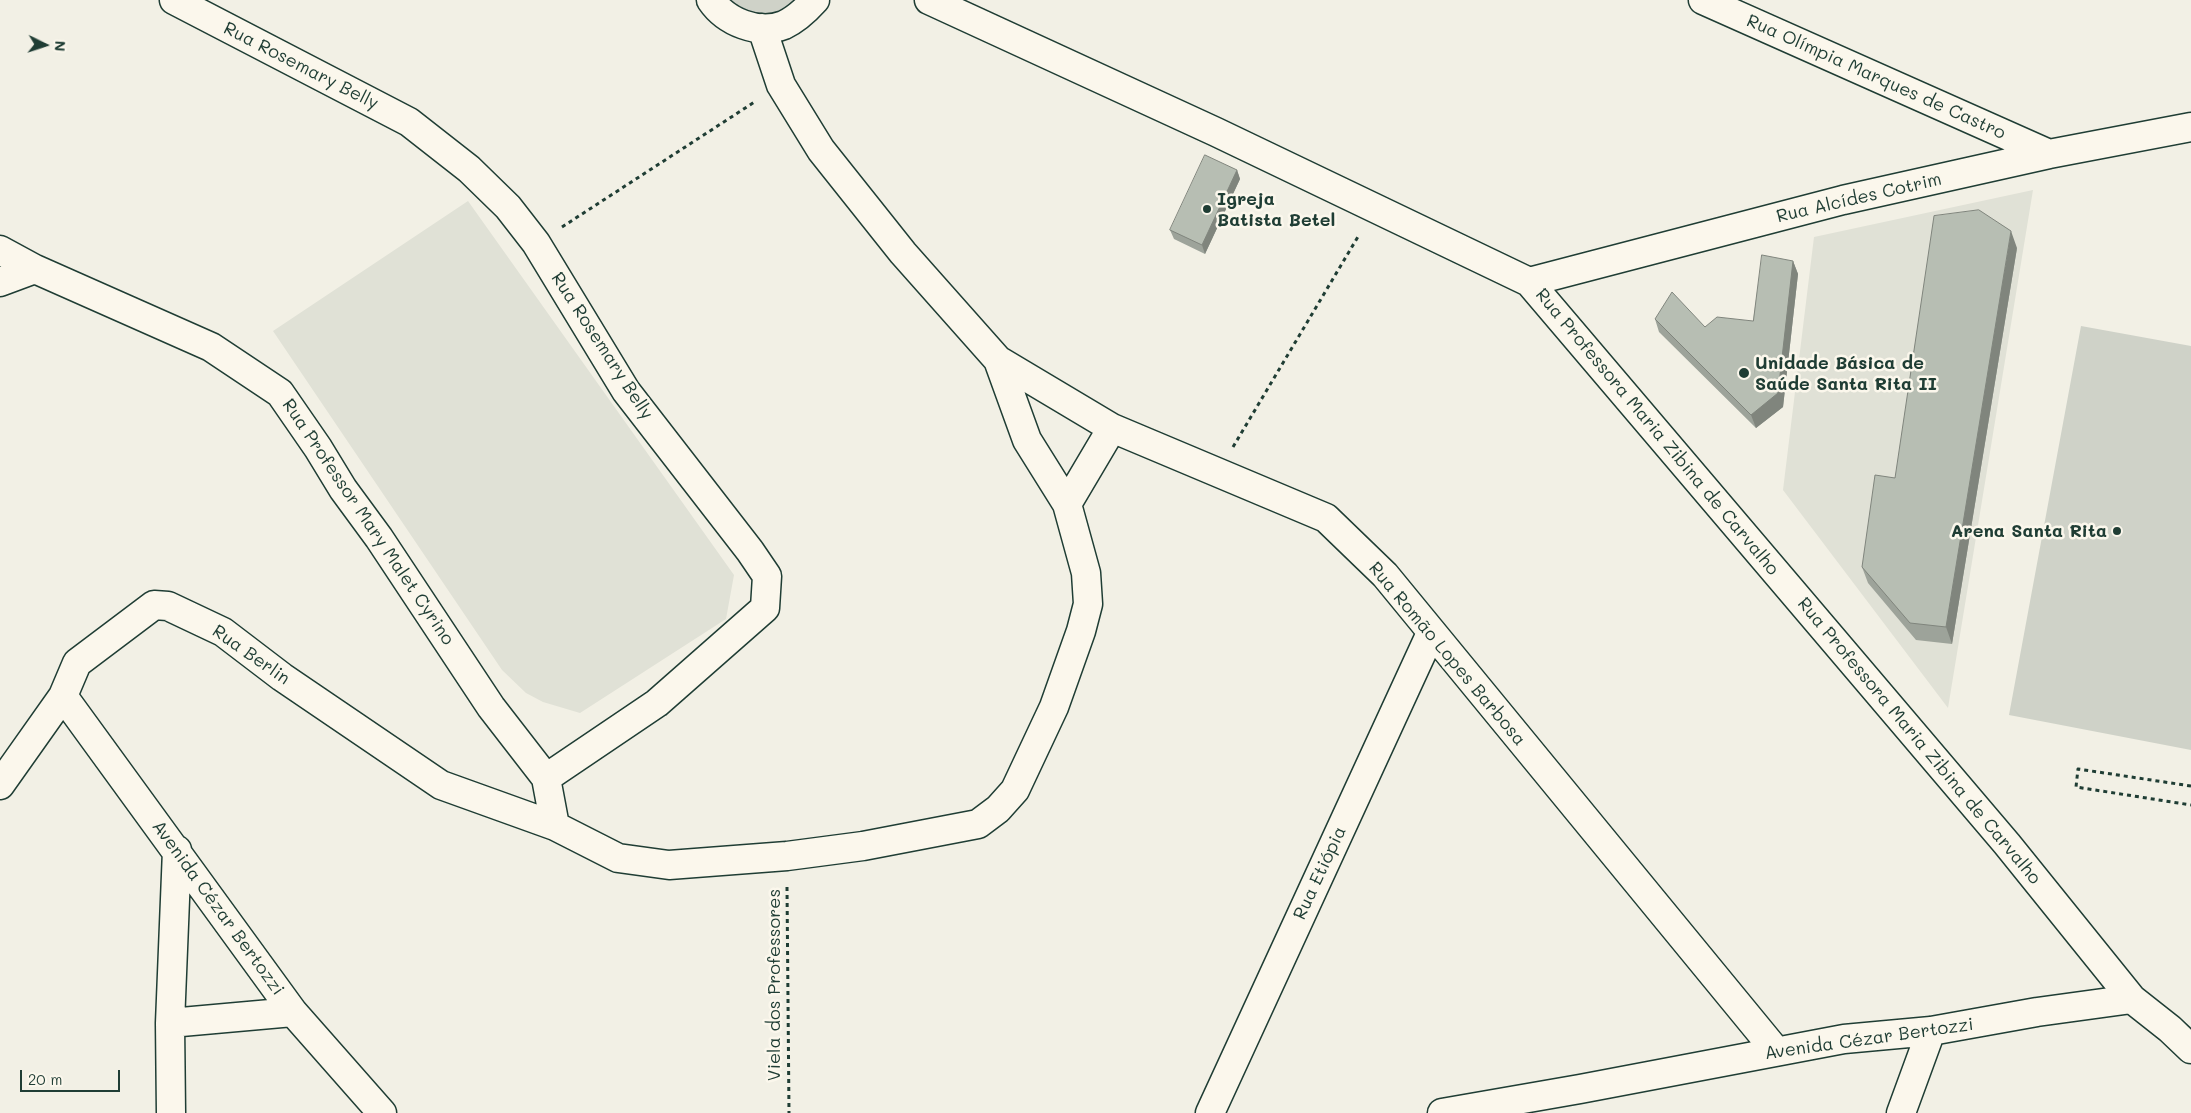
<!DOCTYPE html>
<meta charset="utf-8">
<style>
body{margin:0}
#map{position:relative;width:2191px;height:1113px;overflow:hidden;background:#f2f0e5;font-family:Mali,sans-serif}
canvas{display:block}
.north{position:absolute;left:20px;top:20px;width:50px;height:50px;-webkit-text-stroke:4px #fbf7ec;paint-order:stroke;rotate:94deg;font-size:14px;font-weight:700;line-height:20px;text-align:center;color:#1f3d34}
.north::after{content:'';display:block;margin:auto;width:18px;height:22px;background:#1f3d34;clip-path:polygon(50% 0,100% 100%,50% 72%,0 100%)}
.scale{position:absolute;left:20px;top:1070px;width:100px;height:22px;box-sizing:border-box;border:2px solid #1f3d34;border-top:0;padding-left:6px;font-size:15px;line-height:18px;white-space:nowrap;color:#1f3d34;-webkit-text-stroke:4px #fbf7ec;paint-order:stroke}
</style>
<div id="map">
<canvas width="2191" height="1113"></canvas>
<div class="north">N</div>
<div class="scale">20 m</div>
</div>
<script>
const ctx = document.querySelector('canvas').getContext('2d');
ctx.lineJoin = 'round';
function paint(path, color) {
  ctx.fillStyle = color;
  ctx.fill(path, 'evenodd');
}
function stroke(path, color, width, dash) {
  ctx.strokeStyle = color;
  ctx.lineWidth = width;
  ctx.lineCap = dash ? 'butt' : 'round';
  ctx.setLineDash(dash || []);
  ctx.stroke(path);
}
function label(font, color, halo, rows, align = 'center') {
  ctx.font = font + ' Mali,sans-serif';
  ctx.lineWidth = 5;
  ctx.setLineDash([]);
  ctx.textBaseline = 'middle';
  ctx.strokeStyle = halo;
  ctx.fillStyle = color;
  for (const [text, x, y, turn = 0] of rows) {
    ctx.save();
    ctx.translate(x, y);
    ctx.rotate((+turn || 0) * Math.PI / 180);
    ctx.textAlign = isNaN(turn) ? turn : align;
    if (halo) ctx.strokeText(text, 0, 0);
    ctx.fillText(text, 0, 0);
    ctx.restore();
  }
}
const built = new Path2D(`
 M2033,190L1948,708L1783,490L1814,237Z
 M468,201L734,575L726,619L580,713L543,702L526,693L502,670L273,331Z`);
const green = new Path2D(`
 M728,0H798C772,19 753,22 728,0Z
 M2081,326L2191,346V750L2009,715Z`);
const path = new Path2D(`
 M562,227L756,101
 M1233,447L1359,235
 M2191,786L2078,769L2076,787L2191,805
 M787,887L789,1113`);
const minor = new Path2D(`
 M174,0L409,122L469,169L508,207L536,243L626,391L750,551L767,576L765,608L657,703L546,778
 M711,0C726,22 758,35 784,25C797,19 806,10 815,0
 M929,0L1216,132L1529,282L2007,844L2132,999L2170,1029L2191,1049
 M1703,0L2049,154
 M0,250L35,269L211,347L280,393L318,448L343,489L379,538L491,707L546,778L555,826
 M0,282L35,269
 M1529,282L1843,200L2049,154L2191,127
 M998,360L1112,428L1326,518L1385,575L1776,1051
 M1067,504L1112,428
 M63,696L293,1012L382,1113
 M0,785L63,696L77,663L154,605L168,606L223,632L282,677L441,785L555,826L618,858L669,865L787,856L863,846L978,824L998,809L1015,790L1054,707L1081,631L1088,604L1086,573L1067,504L1027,440L998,360L903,253L821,150L781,85L762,28
 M170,1023L293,1012
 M171,1113L170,1023L177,850
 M1210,1113L1431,633
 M1442,1113L1580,1089L1844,1039L1931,1031L2037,1012L2132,999
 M1901,1113L1931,1031`);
const wall = new Path2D(`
 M1237,170L1240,179L1205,254L1174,239L1170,230Z
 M2017,248L1952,644L1916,640L1868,583L1862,567L1895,478Z
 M1793,261L1798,274L1783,407L1756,428L1659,332L1655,319L1705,327L1753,321Z`);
const shadedWall = new Path2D(`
 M1237,170L1240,179L1205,254L1202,245Z
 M2011,231L2017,248L1952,644L1946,627Z
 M1793,261L1798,274L1783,407L1756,428L1751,415Z`);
const building = new Path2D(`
 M1205,155L1237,170L1202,245L1170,230Z
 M1979,210L2011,231L1946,627L1910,623L1862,567L1875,475L1895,478L1934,216Z
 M1762,255L1793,261L1778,393L1751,415L1655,319L1672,292L1705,327L1717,317L1753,321Z`);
const markers = [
 [1207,209,5,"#1f3d34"],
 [1744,373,6,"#1f3d34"],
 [2117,531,5,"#1f3d34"]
];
const streetNames = [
 ["Rua Rosemary Belly",301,66,27],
 ["Rua Olímpia Marques de Castro",1876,77,24],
 ["Rua Alcídes Cotrim",1859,198,-13],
 ["Rua Rosemary Belly",602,346,57],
 ["Rua Professora Maria Zibina de Carvalho",1657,432,50],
 ["Rua Professor Mary Malet Cyrino",368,522,56],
 ["Rua Romão Lopes Barbosa",1447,654,50],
 ["Rua Berlin",251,655,35],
 ["Rua Professora Maria Zibina de Carvalho",1919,741,50],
 ["Rua Etiópia",1320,873,-65],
 ["Avenida Cézar Bertozzi",218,908,54],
 ["Viela dos Professores",774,985,-90],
 ["Avenida Cézar Bertozzi",1869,1039,-8]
];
const poiNames = [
 ["Igreja",1217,199],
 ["Batista Betel",1217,220],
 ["Unidade Básica de",1755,363],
 ["Saúde Santa Rita II",1755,384],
 ["Arena Santa Rita",2107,531,"right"]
];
paint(built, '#e0e1d6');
paint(green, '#cfd2c8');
stroke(minor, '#1f3d34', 31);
stroke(path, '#1f3d34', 3, [4, 4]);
stroke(minor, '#fbf7ec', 28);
paint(wall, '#9da39a');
paint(shadedWall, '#80857d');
paint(building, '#b7beb3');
stroke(building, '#80857d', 1);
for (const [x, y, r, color] of markers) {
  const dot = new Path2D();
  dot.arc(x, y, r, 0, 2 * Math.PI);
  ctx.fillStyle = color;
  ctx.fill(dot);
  stroke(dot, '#fbf7ec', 2);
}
label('18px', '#1f3d34', '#fbf7ec', streetNames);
label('bold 18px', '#1f3d34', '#fbf7ec', poiNames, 'left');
</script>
